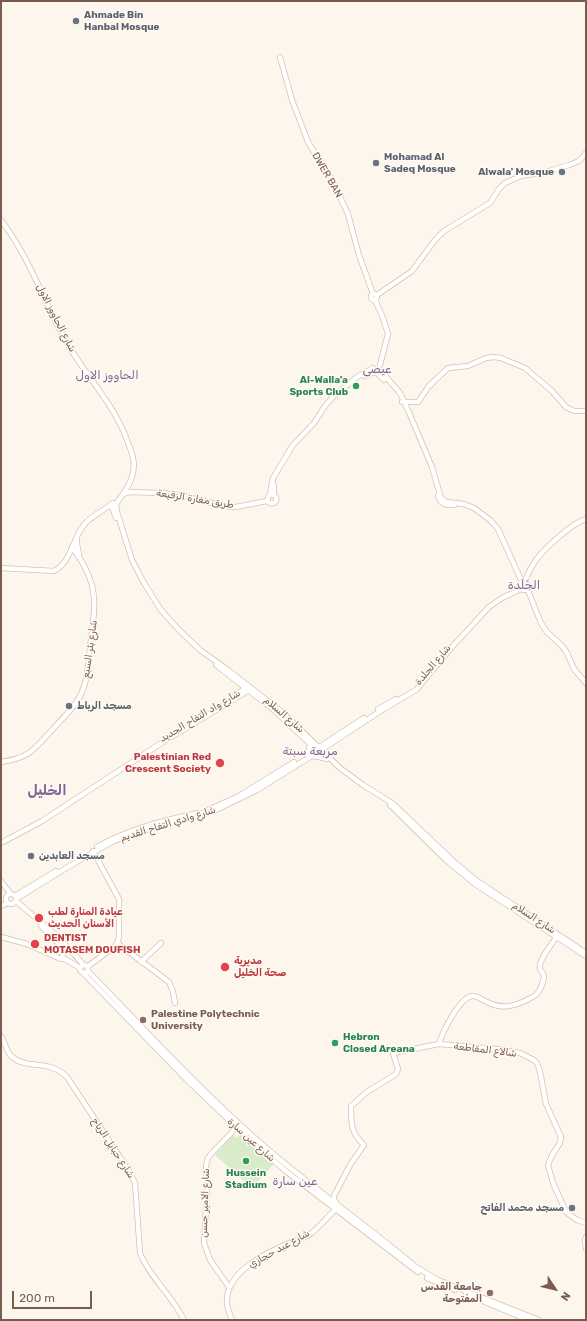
<!DOCTYPE html>
<meta charset="utf-8">
<style>
body{margin:0}
#map{position:relative;width:587px;height:1321px;overflow:hidden;background:#fdf6ec;font-family:Rubik,sans-serif}
canvas{display:block}
.frame{position:absolute;inset:0;border:2px solid #7a5c4d;pointer-events:none}
.north{position:absolute;left:535px;top:1269px;width:40px;height:40px;-webkit-text-stroke:3px #fffaf3;paint-order:stroke;rotate:125deg;font-size:11px;font-weight:700;line-height:16px;text-align:center;color:#7a5c4d}
.north::after{content:'';display:block;margin:auto;width:14px;height:18px;background:#7a5c4d;clip-path:polygon(50% 0,100% 100%,50% 72%,0 100%)}
.scale{position:absolute;left:12px;top:1291px;width:80px;height:18px;box-sizing:border-box;border:2px solid #7a5c4d;border-top:0;padding-left:5px;font-size:12px;line-height:14px;white-space:nowrap;color:#7a5c4d;-webkit-text-stroke:3px #fffaf3;paint-order:stroke}
</style>
<div id="map">
<canvas width="587" height="1321"></canvas>
<div class="frame"></div>
<div class="north">N</div>
<div class="scale">200 m</div>
</div>
<script>
const ctx = document.querySelector('canvas').getContext('2d');
ctx.lineJoin = 'round';
function paint(path, color) {
  ctx.fillStyle = color;
  ctx.fill(path, 'evenodd');
}
function stroke(path, color, width, dash) {
  ctx.strokeStyle = color;
  ctx.lineWidth = width;
  ctx.lineCap = dash ? 'butt' : 'round';
  ctx.setLineDash(dash || []);
  ctx.stroke(path);
}
function label(font, color, halo, rows, align = 'center') {
  ctx.font = font + ' Rubik,Cairo,sans-serif';
  ctx.lineWidth = 3;
  ctx.setLineDash([]);
  ctx.textBaseline = 'middle';
  ctx.strokeStyle = halo;
  ctx.fillStyle = color;
  for (const [text, x, y, turn = 0] of rows) {
    ctx.save();
    ctx.translate(x, y);
    ctx.rotate((+turn || 0) * Math.PI / 180);
    ctx.textAlign = isNaN(turn) ? turn : align;
    if (halo) ctx.strokeText(text, 0, 0);
    ctx.fillText(text, 0, 0);
    ctx.restore();
  }
}
const green = new Path2D(`
 M241,1134L274,1164L252,1188L215,1155L233,1135L237,1138Z`);
const secondary = new Path2D(`
 M280,57L292,100L308,142L332,180L348,214L359,255L373,294
 M1,220C30,258 44,302 67,343C86,376 114,404 127,440C129,446 132,452 133,458C136,471 131,483 123,494
 M371 297a3 3 0 1 1 6 0a3 3 0 1 1-6 0Z
 M377,295L412,271L435,240L444,231L490,203L499,189L505,183L521,176L546,172L569,165L579,161L586,153
 M375,300L383,318L388,334L380,365
 M381,371L400,393L408,410L432,467L441,498L446,502L464,504L474,508L490,520L498,529L522,582
 M377,373L384,380
 M364,376L375,372
 M402,402H418L429,386L448,368L468,366L486,358L494,357L501,358L525,368L552,391L566,407L574,411H586
 M267.5 499a4.5 4.5 0 1 1 9 0a4.5 4.5 0 1 1-9 0Z
 M270,495L273,478L293,445L314,423L325,406L334,396L357,377L373,368
 M274,495V485
 M438,496C441,505 446,505 454,505
 M267,501L236,507L223,506L180,495L161,493L129,492L123,494L116,504L117,512L132,560L144,583L161,610L178,629L200,650L228,670L282,712L340,768L363,785L392,803L452,860L477,881L586,953
 M111,505L116,518
 M77,539V544L79,555
 M1,568L54,571C69,564 73,542 81,529C88,517 102,512 113,503
 M524,582C528,574 531,567 536,560C545,548 572,523 586,519
 M520 586a4 4 0 1 1 8 0a4 4 0 1 1-8 0Z
 M527,588L541,623L546,631L563,647L567,653L574,669L586,683
 M216,665L275,711L320,753
 M233,696L247,688
 M378,709L396,699
 M321,746L364,718
 M307,755L309,750L310,744
 M312,756L319,757L327,759
 M1,762C30,758 34,749 53,729C62,718 74,709 80,696C88,681 88,664 90,648C95,604 101,586 72,547
 M390,805L446,860L475,884L586,956
 M208,810L239,796L294,762
 M1,843L42,821L163,742L249,690
 M97,847C128,829 163,821 197,813
 M1,881L10,893
 M6 899a5 5 0 1 1 10 0a5 5 0 1 1-10 0Z
 M15,896L56,871
 M16,899L66,868L112,842L129,835L218,809L257,790L321,750L382,710L416,690L451,648L489,607L502,598L521,589
 M16,901L57,936L84,965
 M1,906L8,903
 M41,926L63,948L64,952L61,959
 M1,937L27,944L61,959H65L80,968
 M117,943L169,982L173,992L175,1003
 M141,962L161,943
 M80 969a4 4 0 1 1 8 0a4 4 0 1 1-8 0Z
 M87,967L114,947L118,942L119,935V899L93,851
 M88,971C143,1028 197,1087 257,1140C308,1185 364,1223 416,1267L438,1280L539,1320
 M84,974L185,1078L252,1142L287,1172L418,1272
 M1,1036C5,1042 6,1051 11,1056C27,1071 48,1058 67,1077L129,1171L135,1183L140,1253C150,1278 172,1295 184,1320
 M439,1044C442,1033 460,996 473,996C478,996 482,1000 487,1002C501,1009 511,1007 525,1001C528,999 533,997 536,995C540,991 544,981 544,976C543,971 538,970 540,965C542,954 552,945 557,936
 M586,1237L585,1240L586,1249
 M427,1278L455,1290
 M229,1287L210,1260L204,1243L207,1188L206,1165L208,1158L211,1154L238,1126
 M466,1294L528,1320
 M232,1320C230,1314 227,1309 227,1303C225,1272 266,1253 289,1243C296,1240 303,1238 309,1235C318,1229 328,1216 336,1209L337,1204L334,1200V1196L350,1165L364,1145C351,1133 351,1124 351,1106L367,1092L396,1074L398,1069L393,1053L439,1044L497,1049L520,1053L534,1060L537,1063L540,1071L546,1104L561,1137L560,1143L552,1155L548,1165L553,1183L566,1212L577,1220L586,1223`);
const markers = [
 [76,21,4,"#6b7280"],
 [376,163,4,"#6b7280"],
 [562,172,4,"#6b7280"],
 [356,386,4,"#2e9e5b"],
 [69,706,4,"#6b7280"],
 [220,763,5,"#e0444e"],
 [31,856,4,"#6b7280"],
 [39,918,5,"#e0444e"],
 [35,944,5,"#e0444e"],
 [225,967,5,"#e0444e"],
 [143,1020,4,"#8d6e63"],
 [335,1043,4,"#2e9e5b"],
 [246,1161,4,"#2e9e5b"],
 [572,1208,4,"#6b7280"],
 [490,1293,4,"#8d6e63"]
];
const worshipNames = [
 ["Ahmade Bin",84,15],
 ["Hanbal Mosque",84,27],
 ["Mohamad Al",384,157],
 ["Sadeq Mosque",384,169],
 ["Alwala' Mosque",554,172,"right"],
 ["مسجد الرباط",77,706],
 ["مسجد العابدين",39,856],
 ["مسجد محمد الفاتح",564,1208,"right"]
];
const streetNames = [
 ["DWER BAN",327,175,60],
 ["شارع الحاووز الاول",56,318,63],
 ["طريق مغارة الزقيعة",195,499,9],
 ["شارع بئر السبع",90,649,-82],
 ["شارع الجلدة",433,665,-50],
 ["شارع السلام",284,715,41],
 ["شارع واد التفاح الجديد",200,716,-31],
 ["شارع وادي التفاح القديم",168,824,-17],
 ["شارع السلام",534,918,33],
 ["شالاع المقاطعة",485,1050,7],
 ["شارع عين سارة",251,1140,42],
 ["شارع حبايل الرياح",113,1148,57],
 ["شارع الامير حسن",205,1203,-88],
 ["شارع عبد حجازي",279,1249,-29]
];
const leisureNames = [
 ["Al-Walla’a",348,380],
 ["Sports Club",348,392],
 ["Hebron",343,1037,"left"],
 ["Closed Areana",343,1049,"left"],
 ["Hussein",246,1173,"center"],
 ["Stadium",246,1185,"center"]
];
const healthNames = [
 ["Palestinian Red",211,757,"right"],
 ["Crescent Society",211,769,"right"],
 ["عيادة المنارة لطب",48,912],
 ["الأسنان الحديث",48,924],
 ["DENTIST",44,938],
 ["MOTASEM DOUFISH",44,950],
 ["مديرية",234,961],
 ["صحة الخليل",234,973]
];
const educationNames = [
 ["Palestine Polytechnic",151,1014],
 ["University",151,1026],
 ["جامعة القدس",482,1287,"right"],
 ["المفتوحة",482,1299,"right"]
];
const quarterNames = [
 ["عيصى",377,370],
 ["الحاووز الاول",107,376],
 ["الجًلَدة",524,586],
 ["مربعة سبتة",310,752],
 ["عين سارة",295,1182]
];
const districtNames = [
 ["الخليل",47,791]
];
paint(green, '#d8ecc9');
stroke(secondary, '#d6c0b0', 6);
stroke(secondary, '#fff', 4.5);
for (const [x, y, r, color] of markers) {
  const dot = new Path2D();
  dot.arc(x, y, r, 0, 2 * Math.PI);
  ctx.fillStyle = color;
  ctx.fill(dot);
  stroke(dot, '#fffaf3', 1.5);
}
label('bold 10px', '#5b616d', '#fffaf3', worshipNames, 'left');
label('10px', '#7a5c4d', '#fffaf3', streetNames);
label('bold 10px', '#27864d', '#fffaf3', leisureNames, 'right');
label('bold 10px', '#be3a42', '#fffaf3', healthNames, 'left');
label('bold 10px', '#785e54', '#fffaf3', educationNames, 'left');
label('12px', '#846695', '#fffaf3', quarterNames);
label('bold 14px', '#846695', '#fffaf3', districtNames);
</script>
